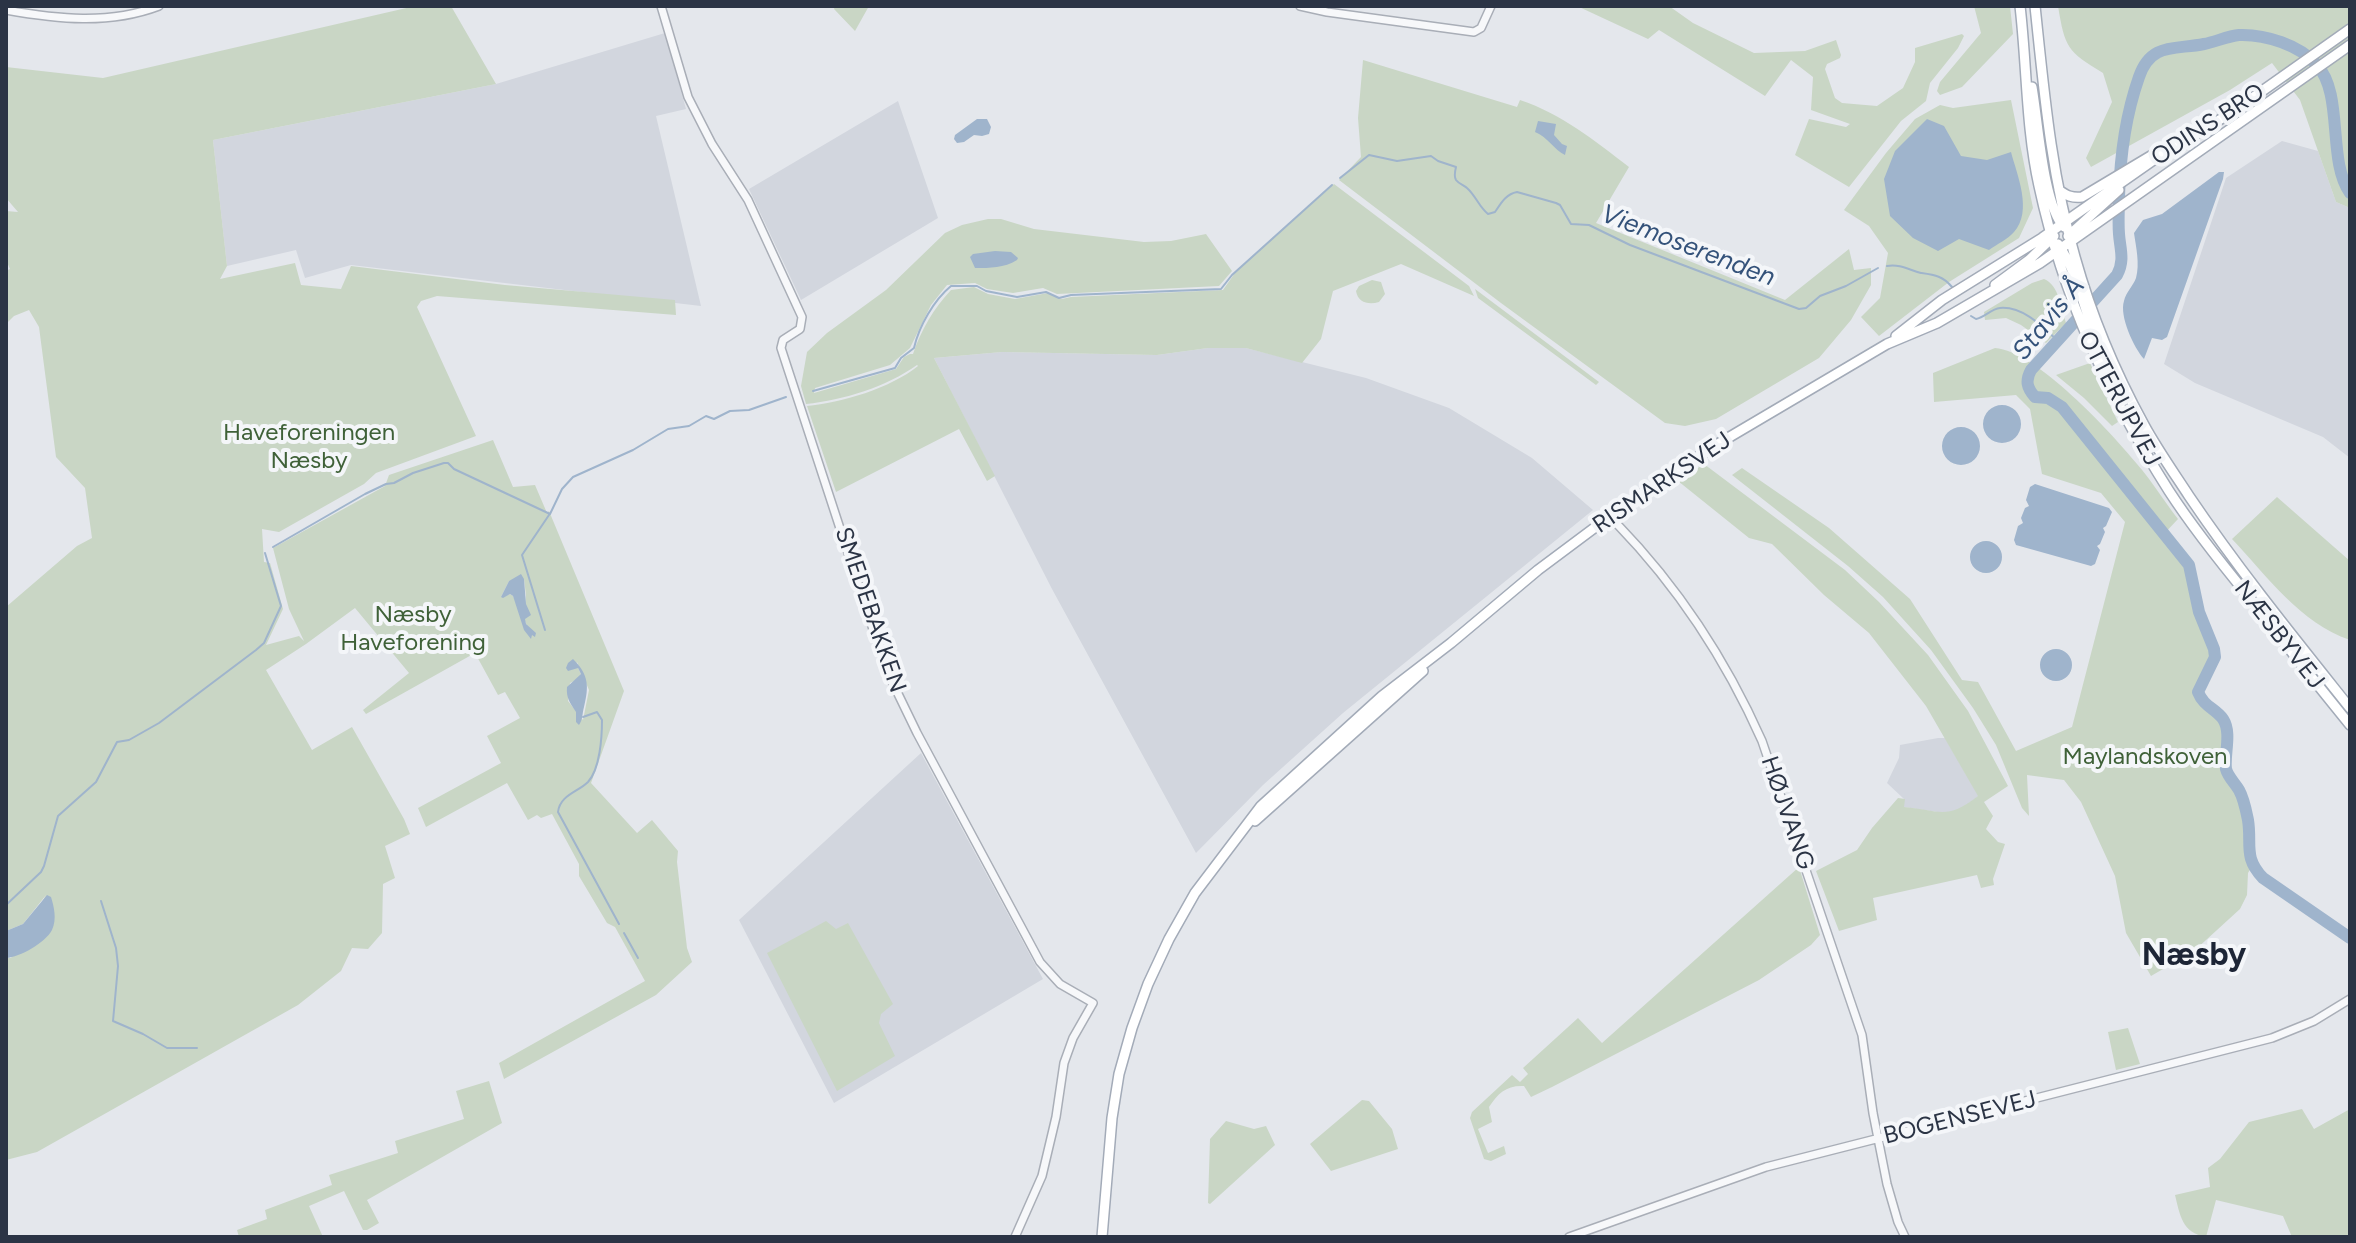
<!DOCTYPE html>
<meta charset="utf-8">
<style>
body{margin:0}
#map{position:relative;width:2356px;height:1243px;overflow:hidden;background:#e4e7ec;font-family:Figtree,sans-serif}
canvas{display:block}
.frame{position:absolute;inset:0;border:8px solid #2b3445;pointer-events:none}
</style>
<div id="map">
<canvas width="2356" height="1243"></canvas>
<div class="frame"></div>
</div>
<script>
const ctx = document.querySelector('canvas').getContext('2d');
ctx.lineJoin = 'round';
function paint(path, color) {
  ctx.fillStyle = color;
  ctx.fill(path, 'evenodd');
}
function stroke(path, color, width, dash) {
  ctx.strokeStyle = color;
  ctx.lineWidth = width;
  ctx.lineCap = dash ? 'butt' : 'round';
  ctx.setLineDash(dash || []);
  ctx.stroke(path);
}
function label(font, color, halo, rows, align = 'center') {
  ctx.font = font + ' Figtree,sans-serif';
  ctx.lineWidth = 8;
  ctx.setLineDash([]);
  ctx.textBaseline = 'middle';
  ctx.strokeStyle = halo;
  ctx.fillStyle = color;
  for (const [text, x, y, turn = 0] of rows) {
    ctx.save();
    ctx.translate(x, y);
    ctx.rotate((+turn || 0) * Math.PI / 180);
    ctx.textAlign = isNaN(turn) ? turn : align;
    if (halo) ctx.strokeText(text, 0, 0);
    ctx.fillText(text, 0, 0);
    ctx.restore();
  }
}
const built = new Path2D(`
 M665,33L686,109L656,116L701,306L351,265L305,278L296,250L227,266L213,140L496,84Z
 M898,101L938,218L801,300L749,189Z
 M2282,141L2318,151L2336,202L2350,208V458L2323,437L2195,383L2164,364L2226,178Z
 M1208,348H1246L1366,378L1449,408L1532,458L1593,510L1343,713L1263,785L1196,853L1052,589L934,358L1002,352L1157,355Z
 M1938,738H1945L1979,796L1958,811L1944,813L1903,807L1904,799L1887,783L1899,758L1900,745Z
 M921,753L1043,979L834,1103L739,920Z`);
const green = new Path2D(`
 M415,6H451L496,84L213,140L227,266L220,279L295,263L301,285L341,289L351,266L505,285L675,300L676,315L437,296L421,301L417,307L476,436L376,473L364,484L279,532L262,529L264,562L270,563L283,609L266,645L299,636L304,641L289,609L273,548L385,486L389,475L493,440L513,487L535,485L547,513L549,511L624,691L591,783L637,833L652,820L678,851L677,862L687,948L692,962L656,995L504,1079L499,1063L645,981L615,927L607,923L579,876V864L552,814L541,818L537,815L528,820L507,783L426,827L418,808L501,763L487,736L520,718L505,692L498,695L475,653L366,714L363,710L409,673L355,608L306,644L266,670L312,750L352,727L404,819L410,834L385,846L395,878L383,884L382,933L368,949L352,948L341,971L298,1005L37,1152L6,1160V958H11L46,895L23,924L6,931V607L77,546L92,538L85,488L56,457L39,327L29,310L14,316L6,324V271L10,269L6,260V211L18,212L6,198V67L103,78ZM524,579L526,595L524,619L532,638L513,596L510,594L501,597L509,581ZM577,662L589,690L583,720L568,701L570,683L578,679L581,674L578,668H575Z
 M835,6H869L855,31L834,9Z
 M1577,6H1669L1693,23L1754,53L1805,51L1836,40L1841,55L1840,58L1827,64L1825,69L1835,98L1842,103L1877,106L1903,88L1915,62V48L1962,34L1964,36L1958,48L1930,83L1926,101L1901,121L1849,187L1795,155L1809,119L1846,127L1850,124L1811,110L1813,77L1791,60L1765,96L1659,30L1648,39Z
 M1974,6H2010L2013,34L1962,87L1940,95L1937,91L1940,82L1981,33Z
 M2058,6H2350V208L2336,202L2300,100L2272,63L2230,90L2091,167L2086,158L2112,102L2103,73C2067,51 2065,48 2058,6Z
 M1363,60L1517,107L1520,100C1562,114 1595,141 1629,167L1596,223L1785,300L1849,249L1854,270L1871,268V285L1851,320L1819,358L1716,419L1685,426L1665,423L1501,303L1339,180L1361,157L1358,118Z
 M2011,100L2033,208L2019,238L1949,282L1879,336L1861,317L1880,298L1888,253L1869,226L1844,210L1886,153L1915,119L1940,105L1953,108Z
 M1334,184L1469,286L1474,296L1401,264L1333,291L1321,339L1302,363L1246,348H1208L1157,355L1002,352L934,358L995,476L987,481L959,429L836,492L807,406C841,403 891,388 918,366L917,365C886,387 844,400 806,404L801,386L807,352L827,333L886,290L945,233L962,225L988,219H1001L1034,229L1144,242L1171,241L1206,234L1232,271L1219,286L1057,294L1043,288L1013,293L987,289L975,283L947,285L931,305L910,348L890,365L815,388L814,393L896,369L904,357L910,354H913C921,330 934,308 951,290L974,287L988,294L1015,299L1048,293L1062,299L1071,297L1223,290L1237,270Z
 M2044,279C2059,285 2061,308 2066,323L2046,343L2021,325L2006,318L1985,320L1984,312L2032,283Z
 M1372,280L1381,282L1385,294L1379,302C1369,305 1358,303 1356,291L1359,286Z
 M1475,289L1599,382L1596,385L1478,298Z
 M1995,348C2036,351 2111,432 2137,464C2152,481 2164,501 2178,519L2163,535L2189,565L2199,612L2214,649L2215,657L2198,692C2204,707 2216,708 2223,720C2232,734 2223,755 2227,770C2229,782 2240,791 2244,804C2250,824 2248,845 2252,866L2248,873L2247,895L2240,909L2194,951L2151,976L2126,933L2115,876L2081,802L2064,780L2027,775L2029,816L2022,808L1996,745L1973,708L1931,650L1883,597L1848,566L1732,475L1742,468L1829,528L1910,599L1962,680L1978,682L2016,751L2072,727L2125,522L2101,493L2042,474L2030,409L2016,395L1934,402L1933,373Z
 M2090,363L2118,422L2112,426L2084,398L2056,375Z
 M1704,464L1845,570L1879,602L1928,655L1968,711L2008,786L1984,802L1993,816L1986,829L1998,842L2005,844L1993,879L1994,885L1981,888L1977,875L1873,898L1877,920L1839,931L1816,871L1857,850L1872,828L1898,798L1905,799L1904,807C1940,810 1946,821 1978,796L1926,706L1869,633L1824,595L1772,544L1749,538L1678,481Z
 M2277,497L2350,561V640C2300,623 2267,576 2232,539Z
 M1799,867L1820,935L1811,945L1759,980L1552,1087L1531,1097L1524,1086C1507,1085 1498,1093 1489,1107L1492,1122L1478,1129L1488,1153L1504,1146L1506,1154L1491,1161L1484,1159L1470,1118L1472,1112L1512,1075L1520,1082L1528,1074L1523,1068L1578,1018L1602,1043Z
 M826,921L836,929L848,923L893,1004L881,1014L879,1023L895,1056L837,1091L767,953Z
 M2128,1028L2140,1064L2116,1070L2108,1032Z
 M489,1081L502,1123L367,1200L379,1223L367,1230H363L344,1191L309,1206L323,1237H239L237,1230L267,1219L265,1210L332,1185L329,1175L398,1153L395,1141L464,1119L456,1091Z
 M1362,1100L1369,1101L1392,1129L1398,1149L1331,1171L1310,1144Z
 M2302,1109L2314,1129L2350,1109V1237H2292L2283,1216L2216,1200L2206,1237C2182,1233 2180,1215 2175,1195L2210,1187L2208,1168L2220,1159L2249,1122Z
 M1226,1121L1254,1129L1266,1126L1275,1145L1210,1204L1208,1203L1210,1139Z`);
const water = new Path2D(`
 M977,119H987L991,127L989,134L982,136L974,135L964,142L957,143L954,139L955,135Z
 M1927,119L1944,126L1961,156L1987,160L2011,152C2017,175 2033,211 2014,232C2008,239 1997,244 1989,250L1959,239L1938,251L1913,238L1890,216L1884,179L1895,151Z
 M1538,121L1556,124L1554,135L1562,144L1567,146L1565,155C1554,150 1548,137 1535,132Z
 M2219,172H2224L2223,179L2167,337L2162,340L2152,338L2144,359C2134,348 2119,316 2124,301C2126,292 2133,286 2136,278C2140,264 2136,247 2134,233L2143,220L2162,214Z
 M995,251L1011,252L1018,258L1017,260C1004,268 990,268 975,268L970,257L973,254Z
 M1983 424a19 19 0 1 1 38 0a19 19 0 1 1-38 0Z
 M1942 446a19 19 0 1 1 38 0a19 19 0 1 1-38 0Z
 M2035,484L2109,508L2112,512L2106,526L2103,528L2105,532L2100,544L2097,546L2100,550L2095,564L2091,566L2016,545L2014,540L2018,526L2023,523L2021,518L2025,508L2029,506L2026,500L2030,487Z
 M1970 557a16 16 0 1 1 32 0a16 16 0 1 1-32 0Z
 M521,574L524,579L526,604L531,615L525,619L526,624L536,633L535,637L532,635L531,639L524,630L513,596L510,594L503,598L501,597L509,581Z
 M2040 665a16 16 0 1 1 32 0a16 16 0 1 1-32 0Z
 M573,659C589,675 589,686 584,707C582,714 583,719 579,725L576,722V712C570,703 566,698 567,687L581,674L578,668L568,671L566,668L568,663Z
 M47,895L51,897C54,907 57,919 52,930C45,943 20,957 6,958V931L23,924Z`);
const stream = new Path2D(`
 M1340,178L1369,155L1397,161L1431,156L1438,161L1456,167C1455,171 1454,177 1456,180C1459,184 1464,185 1467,188C1476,196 1479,207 1488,214L1495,212C1501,203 1506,194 1517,192L1556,203L1560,205L1571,224L1589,225L1630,245L1799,309L1806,308L1820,296L1846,286L1878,268
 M1887,266C1901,264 1909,270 1921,273C1935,275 1943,276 1952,287
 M1971,316L1976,319C1985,317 1991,309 2000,308C2023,306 2043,327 2058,341
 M813,391L895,368L901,358L914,348C919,326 934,300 951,286H977L986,291L1017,297L1046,292L1059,298L1071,295L1221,289L1232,275L1332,185
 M273,547L365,494L386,484L394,483L413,473L444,463H448L454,469L550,514L562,489L573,477L633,450L668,429L689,426L706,416L714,419L730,411L749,410L786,397
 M545,630L522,555L549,515
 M583,717L597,712L602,720C602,737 600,769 588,782C578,792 560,795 558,812L619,924
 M101,901L116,948L118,966L113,1021L143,1034L167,1048H197
 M6,905L41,872L44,866L58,816L96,782L117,742L129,740L159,723L256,650L264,643L281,606L265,553
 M624,933L638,958`);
const river = new Path2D(`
 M2350,193C2327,161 2344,94 2317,65C2300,45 2265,34 2239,35C2228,36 2215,42 2204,44C2175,50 2151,42 2139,77C2126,114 2120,158 2119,197C2119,209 2118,222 2119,234C2120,249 2125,260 2117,275L2031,370C2025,381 2027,388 2035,397L2048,398L2062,407L2189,565L2199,612L2214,649L2215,657L2198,692C2204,707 2215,708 2223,719C2232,733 2224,754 2226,769C2228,777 2235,783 2239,790C2244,799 2246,810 2248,820C2252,845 2243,857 2263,878L2350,938`);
const minor = new Path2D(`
 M661,6L688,97L712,144L748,200L802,317L800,329L783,340L781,348L886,669L917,733L1040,962L1060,984L1093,1003L1073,1038L1064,1063L1056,1117L1042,1176L1015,1237
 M1300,6L1327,12L1474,32L1481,28L1491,6
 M6,10C57,19 109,25 159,6
 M1617,524C1679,588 1726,660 1762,741L1862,1035L1873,1113L1887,1184L1898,1222L1905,1237
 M1569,1237L1766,1167L2272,1038L2314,1021L2350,999`);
const major = new Path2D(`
 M2020,6C2027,66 2026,128 2039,186C2063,297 2108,395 2169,491C2193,528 2221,563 2249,597C2282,640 2316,683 2350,725
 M2035,6C2044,91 2051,174 2075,257C2091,314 2115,372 2144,425C2157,449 2174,473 2189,496C2239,570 2295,639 2350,708
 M2032,87C2038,120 2043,205 2064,227
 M2059,190C2067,196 2072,198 2082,197L2154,154
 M2068,236L2119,190
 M2058,244C2083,280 2086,329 2110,366
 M1995,285L2029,260L2054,236
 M1896,336L1942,300L2042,238L2162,154L2231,113L2350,29
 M1255,821L1423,671
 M1102,1237L1112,1118L1119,1074L1132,1028L1148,984L1169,939L1195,893L1261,806L1382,696L1451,643L1538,570L1625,505L1716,445L1887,344L1937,323L2040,263L2350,45`);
const streetNames = [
 ["ODINS BRO",2208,125,-33],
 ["OTTERUPVEJ",2119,399,62],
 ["RISMARKSVEJ",1662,483,-34],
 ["SMEDEBAKKEN",870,610,71],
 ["NÆSBYVEJ",2279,635,52],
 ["HØJVANG",1787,813,71],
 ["BOGENSEVEJ",1960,1118,-14]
];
const parkNames = [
 ["Haveforeningen",309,433],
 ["Næsby",309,461],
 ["Næsby",413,615],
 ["Haveforening",413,643],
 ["Maylandskoven",2145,757]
];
const waterNames = [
 ["Viemoserenden",1688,246,21],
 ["Stavis Å",2049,319,-51]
];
const districtNames = [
 ["Næsby",2194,956]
];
paint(built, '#d2d6de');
paint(green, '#c9d6c5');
paint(water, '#9fb4cc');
stroke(stream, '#9fb4cc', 2);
stroke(river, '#9fb4cc', 12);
stroke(minor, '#a9aeb7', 10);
stroke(major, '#a3abb8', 12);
stroke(minor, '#f7f8fa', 7);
stroke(major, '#fff', 9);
label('24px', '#2b3445', '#f4f6f9', streetNames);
label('24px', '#3f6138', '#f4f6f9', parkNames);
label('italic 26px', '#34527a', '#f4f6f9', waterNames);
label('bold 32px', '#1d2536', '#f4f6f9', districtNames);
</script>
